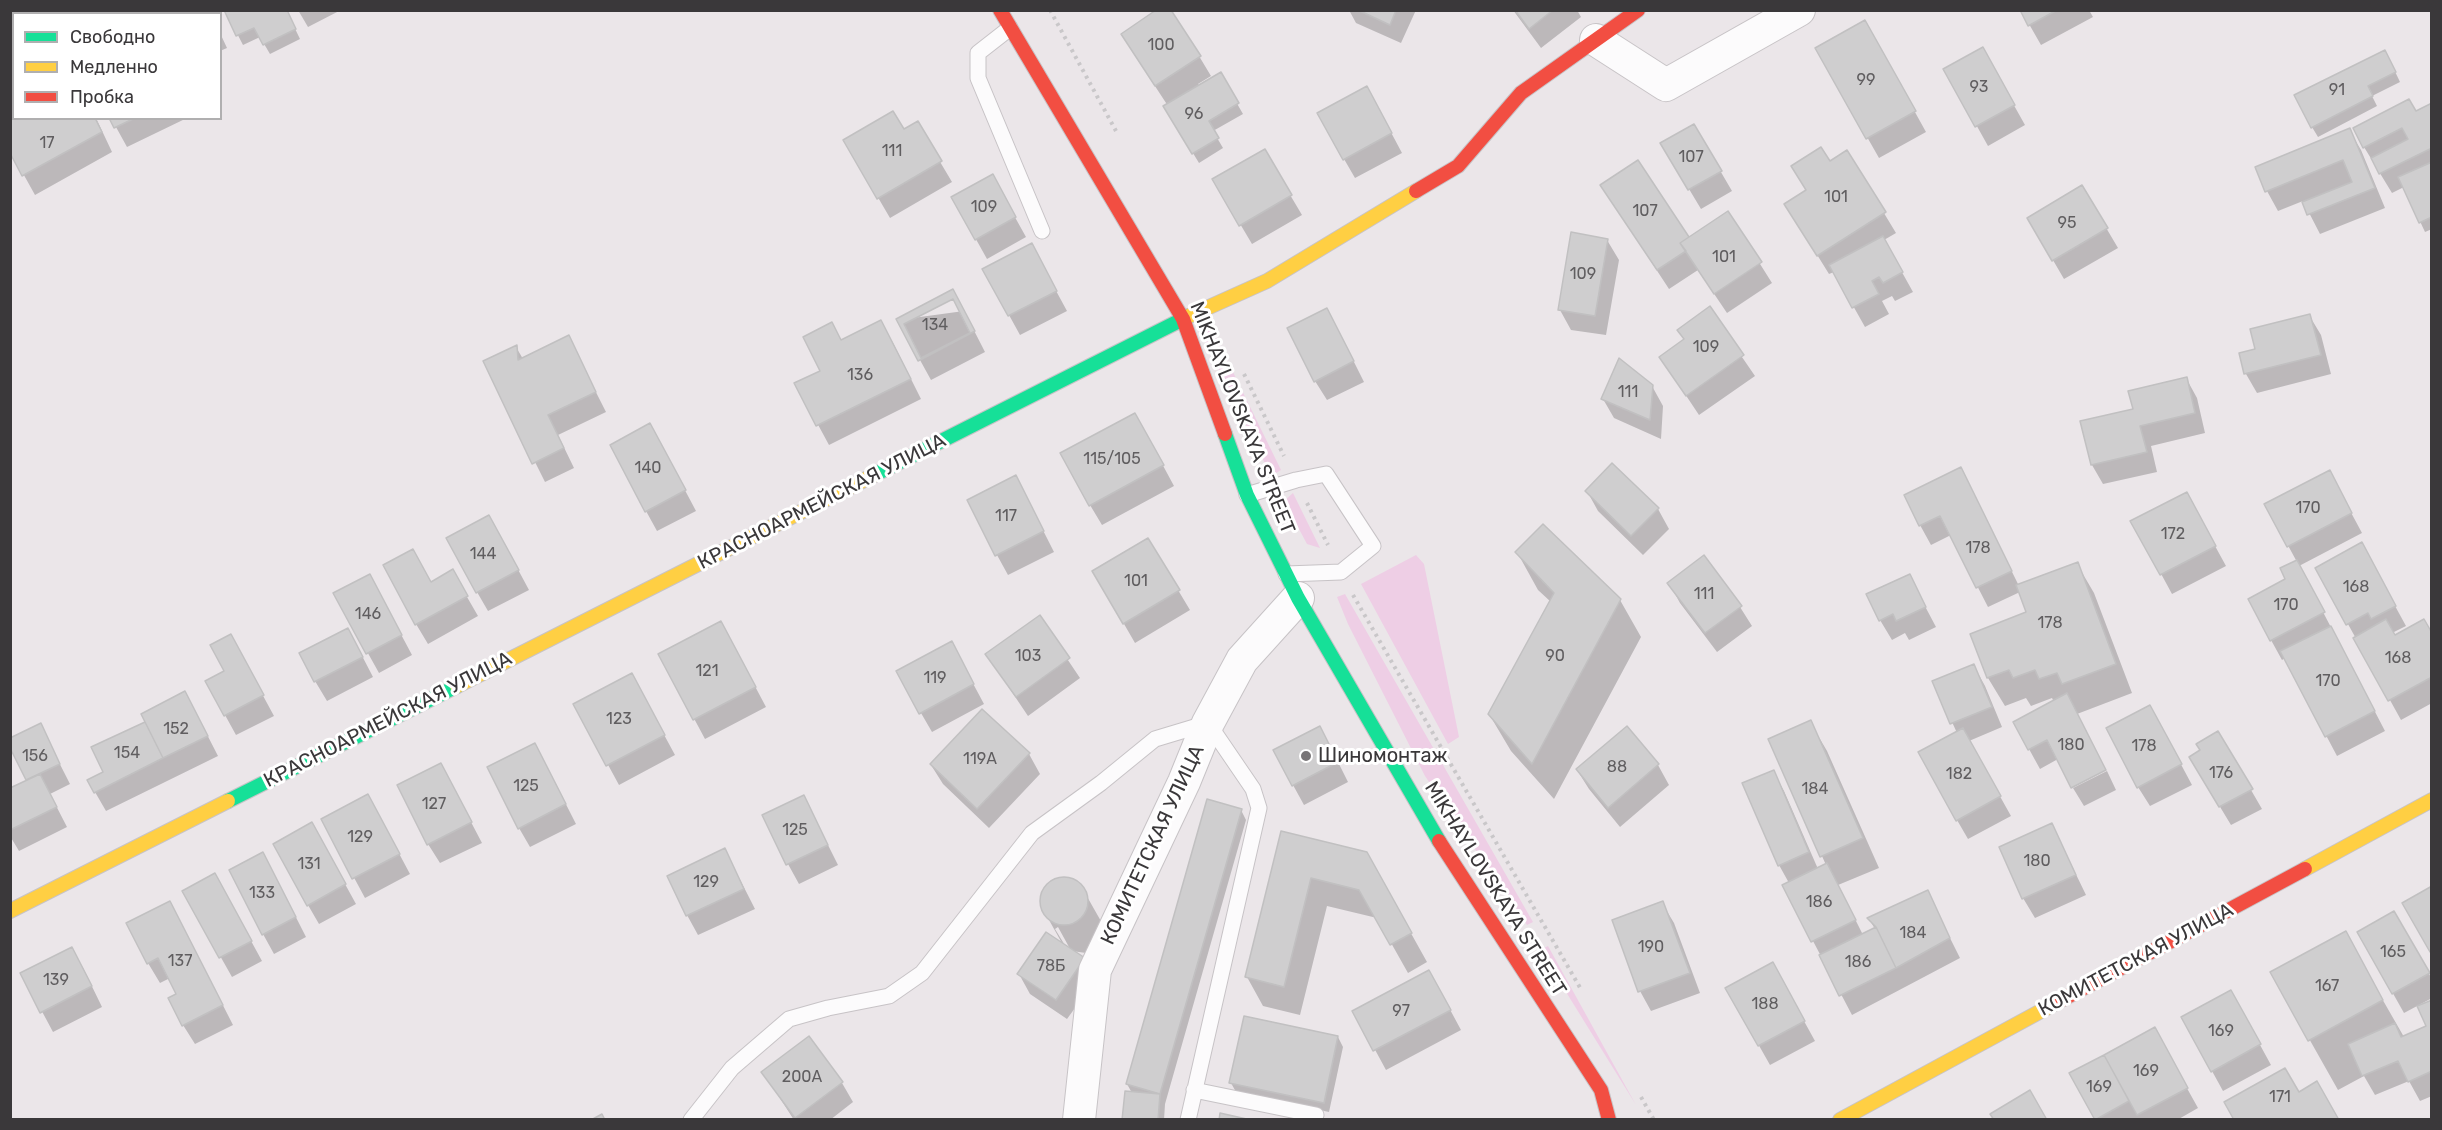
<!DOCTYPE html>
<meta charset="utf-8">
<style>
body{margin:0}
#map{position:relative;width:2442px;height:1130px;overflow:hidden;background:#ebe6e9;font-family:Rubik,sans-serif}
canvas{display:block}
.frame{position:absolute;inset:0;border:12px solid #3a383a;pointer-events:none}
.legend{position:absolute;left:12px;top:12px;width:210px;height:108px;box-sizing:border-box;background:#fff;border:2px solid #b0afb0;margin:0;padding:8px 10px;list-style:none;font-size:18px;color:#3a383a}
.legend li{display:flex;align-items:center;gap:12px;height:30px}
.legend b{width:30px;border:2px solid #b0afb0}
</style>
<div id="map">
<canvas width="2442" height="1130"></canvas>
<div class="frame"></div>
<ul class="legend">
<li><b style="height:8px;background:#16e098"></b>Свободно</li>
<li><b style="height:8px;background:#ffcf43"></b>Медленно</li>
<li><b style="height:8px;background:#f24e42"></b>Пробка</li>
</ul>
</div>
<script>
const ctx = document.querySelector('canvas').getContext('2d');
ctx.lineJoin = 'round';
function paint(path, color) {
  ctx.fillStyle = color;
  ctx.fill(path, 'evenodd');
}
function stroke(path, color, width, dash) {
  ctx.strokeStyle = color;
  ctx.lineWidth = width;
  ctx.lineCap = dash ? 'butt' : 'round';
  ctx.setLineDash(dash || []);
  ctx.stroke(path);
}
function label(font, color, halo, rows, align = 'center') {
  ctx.font = font + ' Rubik,sans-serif';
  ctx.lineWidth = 6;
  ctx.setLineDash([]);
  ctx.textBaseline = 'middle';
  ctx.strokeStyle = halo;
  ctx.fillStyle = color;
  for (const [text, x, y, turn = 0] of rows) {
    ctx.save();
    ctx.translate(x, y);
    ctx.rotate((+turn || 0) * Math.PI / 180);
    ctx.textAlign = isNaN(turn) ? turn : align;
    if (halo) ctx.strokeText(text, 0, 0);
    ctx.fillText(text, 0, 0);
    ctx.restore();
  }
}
const green = new Path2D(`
 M11,10H116V11L111,14H14L13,66L11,67Z
 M1209,323L1281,470L1271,476L1199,328Z
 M1293,493L1320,548L1307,544L1284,501Z
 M1416,555L1424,564L1459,737L1448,744L1361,584Z
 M1345,594L1533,922L1527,925L1425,776L1348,624L1337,597Z
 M1548,946L1636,1105L1540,950Z`);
const shadow = new Path2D(`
 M225,10H286L300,39L270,54L260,37L243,45Z
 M298,10H341L308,27Z
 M1349,10H1416L1401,43L1356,23Z
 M1513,10H1577L1581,17L1541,48Z
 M2021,10H2089L2093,17L2041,45Z
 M1865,22L1926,132L1879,158L1817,49Z
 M220,33L227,48L220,51Z
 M1134,54L1199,56L1211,76L1198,84L1200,87L1220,74L1243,114L1213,131L1223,148L1199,163L1165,107L1168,106Z
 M2390,61L2400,82L2372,96L2377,106L2318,137L2312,127Z
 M1993,68L2025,125L1988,146L1945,69Z
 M2432,105V229L2425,232L2404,187L2392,193L2364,147L2416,113Z
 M1378,108L1402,153L1355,178L1344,159Z
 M14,118H96L112,152L35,195L10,150Z
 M111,118H187L127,147Z
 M917,123L952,182L890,218L845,141L903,131Z
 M1694,126L1732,191L1701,209L1662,144Z
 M2349,130L2361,150L2385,208L2320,234L2303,201L2278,211L2267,191L2257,168Z
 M1264,151L1302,215L1252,244L1214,180Z
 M1847,152L1896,233L1884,240L1913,292L1895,301L1892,296L1882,301L1889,314L1865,327L1834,272L1829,274L1798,224L1807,191L1829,163Z
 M992,176L1026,237L987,259L953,198Z
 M2082,187L2118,248L2064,279L2029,219Z
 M1614,205L1688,239L1728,213L1772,283L1727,313L1698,270L1669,289Z
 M1607,240L1619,260L1606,335L1571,330L1560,310Z
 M1042,265L1067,311L1020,335L1009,315Z
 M1709,309L1755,376L1699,415L1661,358L1685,340Z
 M964,311L985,352L931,380L898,320Z
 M2309,315L2321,335L2331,374L2257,393L2246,374L2241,354L2257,350Z
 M1338,330L1364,382L1327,400L1315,381Z
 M568,337L606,412L558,435L574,468L545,482L485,362L516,347L523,359Z
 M842,341H892L921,399L829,445L796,384L822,371Z
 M2186,378L2197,398L2205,433L2151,446L2157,472L2103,484L2092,465L2082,422L2134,410Z
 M1652,386L1663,406L1661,439L1614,418L1603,399Z
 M1146,434L1174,486L1102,525L1090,505Z
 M661,445L696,511L657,531L646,511Z
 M1016,477L1054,552L1008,575L997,555Z
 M1971,489L2019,586L2077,564L2094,593L2132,693L2077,714L2105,769L2072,786L2058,759L2040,769L2029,749L2054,702L2052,698L2031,706L2026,698L2005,706L1988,678L2028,613L2020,592L1988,607L1951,535L1931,545L1920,525Z
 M1587,491L1658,509L1669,529L1643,555L1598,511Z
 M2340,492L2362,533L2299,566L2385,731L2337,756L2285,658L2282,660L2271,640L2287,579L2297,562L2266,505Z
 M2197,513L2226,566L2172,594L2133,522Z
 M500,536L529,590L488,611L477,592Z
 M1148,540L1190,610L1135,643L1094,572Z
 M1517,552L1620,600L1641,637L1554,799L1511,751L1489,714L1551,602L1538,590Z
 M2371,562L2406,626L2392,633L2395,637L2432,636V703L2401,720L2317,568Z
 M452,571L478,616L428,644L416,624L431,583Z
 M1909,576L1936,627L1909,640L1905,633L1892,640L1880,620Z
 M1669,583L1740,607L1752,626L1717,652L1680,603Z
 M335,594L380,595L412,655L379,673Z
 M1039,617L1080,678L1028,716L987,655Z
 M732,643L766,707L705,739L660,655Z
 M359,650L373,677L327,701L315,681Z
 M241,655L274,716L236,735L225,715L226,672Z
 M962,663L984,704L932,732L921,713Z
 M1974,666L1985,686L2002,727L1969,741L2011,816L1968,839L1957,820V733L1934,682Z
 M642,694L675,755L619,785L575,704Z
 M982,711L1029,754L1040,774L989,828L943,784L931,765Z
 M196,713L218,756L106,811L95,792L105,773Z
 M1810,722L1827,751L1879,868L1838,885L1863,935L1875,929L1869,919L1927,892L1960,958L1852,1015L1784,886L1789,883L1779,865L1773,772L1784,791L1818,869L1826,865L1770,740Z
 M40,725L70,784L50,794L67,827L19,851L10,836V803L28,780L10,745Z
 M2161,727L2192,785L2150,806L2138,787Z
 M1627,728L1658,765L1669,785L1620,827L1589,789L1577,770Z
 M2218,733L2262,809L2231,825L2202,777V751Z
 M1331,748L1348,782L1304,805L1293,785Z
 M441,765L482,843L440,863L428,844Z
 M546,765L576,824L530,847L519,828Z
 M2107,771L2116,790L2084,806L2073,788Z
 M804,797L838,865L799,884L788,864Z
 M1241,810L1246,820L1165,1104L1164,1120H1123L1132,1093L1127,1084Z
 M379,816L410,874L365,898L323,820Z
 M2052,825L2086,895L2035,918L2023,898Z
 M1282,833L1383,883L1427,962L1408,973L1377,918L1327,906L1300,1015L1263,1006L1247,977Z
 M323,844L356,904L319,924L308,905Z
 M725,850L755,909L698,935L687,915Z
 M274,874L306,937L274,954L263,934Z
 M1061,878L1075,881L1085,893L1102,923L1086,953L1072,951L1096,979L1067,1019L1030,994L1019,974L1063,945L1044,911L1042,897L1044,890L1054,880ZM1058,927L1069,947H1066L1055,929Z
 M184,892L226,895L262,961L232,977Z
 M1662,903L1674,923L1700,993L1651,1011L1640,991Z
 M2394,913L2432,979V998L2421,1004L2422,1006L2432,1002V1096L2420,1101L2409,1081L2375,1095L2364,1076L2338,1090L2272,973L2373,983L2404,1037L2428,1027L2419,1005L2404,1013L2359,933Z
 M181,923L233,1025L195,1044L183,1025L178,994L170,978L160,983L148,963Z
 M83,968L102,1007L53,1032L22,974Z
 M1783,983L1815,1041L1770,1065L1727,989Z
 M1440,991L1461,1030L1386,1070L1354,1011Z
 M2242,1012L2271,1065L2223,1091L2212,1071Z
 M2154,1029L2198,1108L2177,1120H2096L2071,1074Z
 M1338,1037L1343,1047L1329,1112L1236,1092L1231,1083Z
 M763,1072L842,1083L853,1102L830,1120H794Z`);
const building = new Path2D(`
 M174,10H209L211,14H169Z
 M224,10H287L296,29L263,45L254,28L236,36Z
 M1156,10H1171L1201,56L1155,86L1121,34Z
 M1358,10H1396L1390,25Z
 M1515,10H1553L1529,29Z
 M2020,10H2057L2028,26Z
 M1865,20L1916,111L1866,139L1815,48Z
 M1983,47L2015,105L1975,127L1943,69Z
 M2385,50L2396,72L2368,86L2373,96L2311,128L2294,95Z
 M1221,72L1239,103L1209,121L1219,138L1192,154L1163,106Z
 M1367,86L1392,133L1343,160L1317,113Z
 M14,93V118H95L102,132L22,176L10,153V94Z
 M2409,99L2416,111L2432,103V148L2379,174L2371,158L2408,139L2402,128L2363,148L2353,128Z
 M893,111L904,129L918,121L942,161L877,199L843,140Z
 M109,118H135L114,128Z
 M1694,124L1722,171L1688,190L1660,143Z
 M2350,128L2375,188L2307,215L2302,202L2352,182L2343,160L2265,192L2255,167Z
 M1821,147L1830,161L1847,150L1886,212L1817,256L1784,204L1806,190L1791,166Z
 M1265,149L1292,195L1239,226L1212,179Z
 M1638,160L1689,237L1680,243L1686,251L1657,270L1600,185Z
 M2432,162V217L2419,223L2398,177Z
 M993,174L1016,217L975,240L951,197Z
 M2082,185L2108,228L2052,261L2027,218Z
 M1728,211L1762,262L1714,294L1680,243Z
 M1571,232L1608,239L1595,316L1558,310Z
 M1883,236L1903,272L1883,283L1879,277L1872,281L1879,294L1852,308L1829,265Z
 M1032,243L1057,291L1008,316L982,269Z
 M953,289L975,331L918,361L896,319Z
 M953,299L970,333L921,358L904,324Z
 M1710,306L1744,355L1686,396L1659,357L1684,339L1677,330Z
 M1327,308L1354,361L1314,382L1287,328Z
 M2310,314L2321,355L2244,374L2239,353L2255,349L2250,329Z
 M881,320L911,379L816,426L794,383L820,371L803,337L832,322L841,340Z
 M569,335L596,392L548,415L564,448L532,464L483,361L517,345L518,360Z
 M1619,358L1653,385L1650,420L1601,399Z
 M2187,377L2195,413L2140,426L2147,452L2091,465L2080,421L2133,409L2128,391Z
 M1135,413L1164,465L1089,506L1060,453Z
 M650,423L686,490L645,512L610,445Z
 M1612,463L1659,508L1631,536L1585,491Z
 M1961,467L2012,571L1976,588L1940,516L1919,526L1904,495Z
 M2330,470L2352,513L2287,547L2264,504Z
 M1016,475L1044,531L995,556L967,500Z
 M2187,492L2216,546L2160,575L2130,521Z
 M489,515L519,570L476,593L446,538Z
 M1543,524L1621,599L1532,764L1488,714L1554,593L1515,552Z
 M1148,538L1180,590L1123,624L1092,571Z
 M2362,542L2396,606L2371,619L2368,613L2346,625L2315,568Z
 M413,549L431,582L453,569L468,596L415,625L383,565Z
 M1704,555L1742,606L1705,633L1667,583Z
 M2297,560L2325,612L2270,641L2248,599L2285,579L2280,568Z
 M2078,562L2116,664L2062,684L2057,673L2039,679L2035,670L2013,678L2009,670L1987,678L1970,634L2026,612L2016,585Z
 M370,574L402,635L366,654L333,593Z
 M1910,574L1926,607L1896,621L1893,614L1879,621L1866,594Z
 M1040,615L1070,658L1016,697L985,654Z
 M2386,619L2395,635L2424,619L2432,633V677L2388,701L2353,638Z
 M721,621L756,687L693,720L658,654Z
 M2331,626L2375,711L2325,737L2280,651Z
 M348,628L363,657L314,682L299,653Z
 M231,634L264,695L224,716L205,681L224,671L210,645Z
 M952,641L974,684L919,714L896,671Z
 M1974,664L1992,707L1950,724L1932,681Z
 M632,673L665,735L606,766L573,704Z
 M185,691L208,736L163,758L141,714Z
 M2067,693L2106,770L2071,788L2047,740L2028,750L2013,722Z
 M2150,705L2182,764L2137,788L2106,728Z
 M982,709L1030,753L977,809L930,764Z
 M1811,720L1863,838L1820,857L1768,739Z
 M145,722L163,758L94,793L87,780L103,772L91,747Z
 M41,723L60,764L26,780L10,748V738Z
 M1320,726L1338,762L1292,786L1273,750Z
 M1627,726L1659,764L1608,808L1576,769Z
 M1963,728L2001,796L1956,821L1918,752Z
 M2218,731L2253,789L2219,807L2189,757L2200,750L2196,744Z
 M535,743L566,804L518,829L487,767Z
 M441,763L472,822L427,845L397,785Z
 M1774,770L1809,852L1778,866L1742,783Z
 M40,774L57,807L10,830V788Z
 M368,794L400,854L352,879L321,819Z
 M804,795L828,845L786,865L762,815Z
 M1207,799L1242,809L1160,1094L1126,1084Z
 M312,822L346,884L307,906L273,844Z
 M2052,823L2076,875L2022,899L1999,847Z
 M1281,831L1367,852L1412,933L1390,945L1359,890L1311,878L1284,987L1245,977Z
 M725,848L744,889L686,916L667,876Z
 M263,852L296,917L262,935L229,870Z
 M1827,863L1856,920L1811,942L1782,885Z
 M215,873L252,941L219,958L182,891Z
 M1040 901a24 24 0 1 1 48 0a24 24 0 1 1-48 0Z
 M2432,886V951L2430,952L2402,903Z
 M1928,890L1950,938L1896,968L1876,927L1867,918Z
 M170,901L223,1005L182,1026L168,998L176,994L158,958L147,964L126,923Z
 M1663,901L1690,973L1638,992L1612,920Z
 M2394,911L2430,973L2392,994L2357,932Z
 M1876,927L1896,968L1839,996L1819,955Z
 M2346,931L2383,1000L2308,1041L2270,972Z
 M1046,932L1085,958L1056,1000L1017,974Z
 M72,947L92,986L40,1013L20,973Z
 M1773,962L1805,1021L1758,1046L1725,988Z
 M1429,970L1451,1010L1373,1051L1352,1011Z
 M2231,990L2261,1044L2211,1072L2181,1017Z
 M2432,1000V1071L2408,1082L2398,1061L2362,1076L2348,1044L2395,1023L2401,1037L2426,1026L2417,1006Z
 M1244,1016L1338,1036L1324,1103L1229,1083Z
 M2155,1027L2188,1088L2137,1115L2104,1055Z
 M809,1036L843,1082L795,1118L761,1072Z
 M2104,1055L2129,1101L2095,1120L2069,1073Z
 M2285,1068L2299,1092L2317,1081L2339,1120H2234L2224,1102Z
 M2030,1090L2047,1120H1994L1990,1114Z
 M1125,1091L1160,1094L1158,1120H1122Z
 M1220,1113L1251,1120H1219Z
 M602,1114L605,1120H591Z`);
const path = new Path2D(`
 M1050,10L1116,131
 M1244,374L1284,456
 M1307,503L1328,545
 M1353,595L1582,991
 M1641,1097L1654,1120`);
const lane = new Path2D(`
 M1010,28L978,53V78L1042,231
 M1247,495L1296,480L1326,474L1373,546L1341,572L1286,574
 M1194,1090L1316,1115
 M691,1120L732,1068L789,1019L828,1008L889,996L922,973L1032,833L1101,783L1155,739L1208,723L1253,789L1259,808L1188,1120`);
const street = new Path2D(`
 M1596,40L1666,85L1799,10
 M1079,1120L1095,970L1184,782L1208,723L1242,660L1298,598`);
const fast = new Path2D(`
 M1225,434L1247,495L1298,598L1439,841
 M874,475L1189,316
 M228,801L457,686`);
const slow = new Path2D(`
 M1189,316L1267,281L1416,191
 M457,686L874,475
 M2305,869L2432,800
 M10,911L228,801
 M1840,1120L2054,1004`);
const jam = new Path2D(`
 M1000,10L1183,319L1225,434
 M1416,191L1458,166L1521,93L1638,10
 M1439,841L1601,1090L1609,1120
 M2054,1004L2305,869`);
const markers = [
 [1306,756,6,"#787577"]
];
const numberNames = [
 ["100",1161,45],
 ["99",1866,80],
 ["93",1979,87],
 ["91",2337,90],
 ["96",1194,114],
 ["17",47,143],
 ["111",892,151],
 ["107",1691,157],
 ["101",1836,197],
 ["109",984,207],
 ["107",1645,211],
 ["95",2067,223],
 ["101",1724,257],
 ["109",1583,274],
 ["134",935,325],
 ["109",1706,347],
 ["136",860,375],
 ["111",1628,392],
 ["115/105",1112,459],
 ["140",648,468],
 ["170",2308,508],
 ["117",1006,516],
 ["172",2173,534],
 ["178",1978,548],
 ["144",483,554],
 ["101",1136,581],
 ["168",2356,587],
 ["111",1704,594],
 ["170",2286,605],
 ["146",368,614],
 ["178",2050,623],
 ["103",1028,656],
 ["90",1555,656],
 ["168",2398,658],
 ["121",707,671],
 ["119",935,678],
 ["170",2328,681],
 ["123",619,719],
 ["152",176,729],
 ["180",2071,745],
 ["178",2144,746],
 ["154",127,753],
 ["156",35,756],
 ["119А",980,759],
 ["88",1617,767],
 ["176",2221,773],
 ["182",1959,774],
 ["125",526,786],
 ["184",1815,789],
 ["127",434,804],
 ["125",795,830],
 ["129",360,837],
 ["180",2037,861],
 ["131",309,864],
 ["129",706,882],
 ["133",262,893],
 ["186",1819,902],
 ["184",1913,933],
 ["190",1651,947],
 ["165",2393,952],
 ["137",180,961],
 ["186",1858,962],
 ["78Б",1051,966],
 ["139",56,980],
 ["167",2327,986],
 ["188",1765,1004],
 ["97",1401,1011],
 ["169",2221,1031],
 ["169",2146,1071],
 ["200А",802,1077],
 ["169",2099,1087],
 ["171",2280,1097]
];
const streetNames = [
 ["MIKHAYLOVSKAYA STREET",1242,418,68],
 ["КРАСНОАРМЕЙСКАЯ УЛИЦА",822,502,-27],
 ["КРАСНОАРМЕЙСКАЯ УЛИЦА",388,720,-27],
 ["КОМИТЕТСКАЯ УЛИЦА",1153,845,-65],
 ["MIKHAYLOVSKAYA STREET",1495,889,58],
 ["КОМИТЕТСКАЯ УЛИЦА",2136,960,-28]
];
const poiNames = [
 ["Шиномонтаж",1318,756]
];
paint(green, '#eecee5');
paint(shadow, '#0003');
paint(building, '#cfcecf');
stroke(building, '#c1c0c1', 1.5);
stroke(lane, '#c7c3c6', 17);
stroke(street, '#c7c3c6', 34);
stroke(fast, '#c7c3c6', 16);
stroke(slow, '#c7c3c6', 16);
stroke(jam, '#c7c3c6', 16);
stroke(path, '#c9c7c9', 4, [3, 4.5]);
stroke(lane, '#fcfbfc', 15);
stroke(street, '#fcfbfc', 32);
stroke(fast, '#16e098', 14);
stroke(slow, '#ffcf43', 14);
stroke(jam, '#f24e42', 14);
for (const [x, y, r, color] of markers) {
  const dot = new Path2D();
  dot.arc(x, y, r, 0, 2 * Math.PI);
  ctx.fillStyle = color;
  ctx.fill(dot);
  stroke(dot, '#fff', 2);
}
label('16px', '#605e60', null, numberNames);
label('20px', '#3a383a', '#fff', streetNames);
label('20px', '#3a383a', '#fff', poiNames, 'left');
</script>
